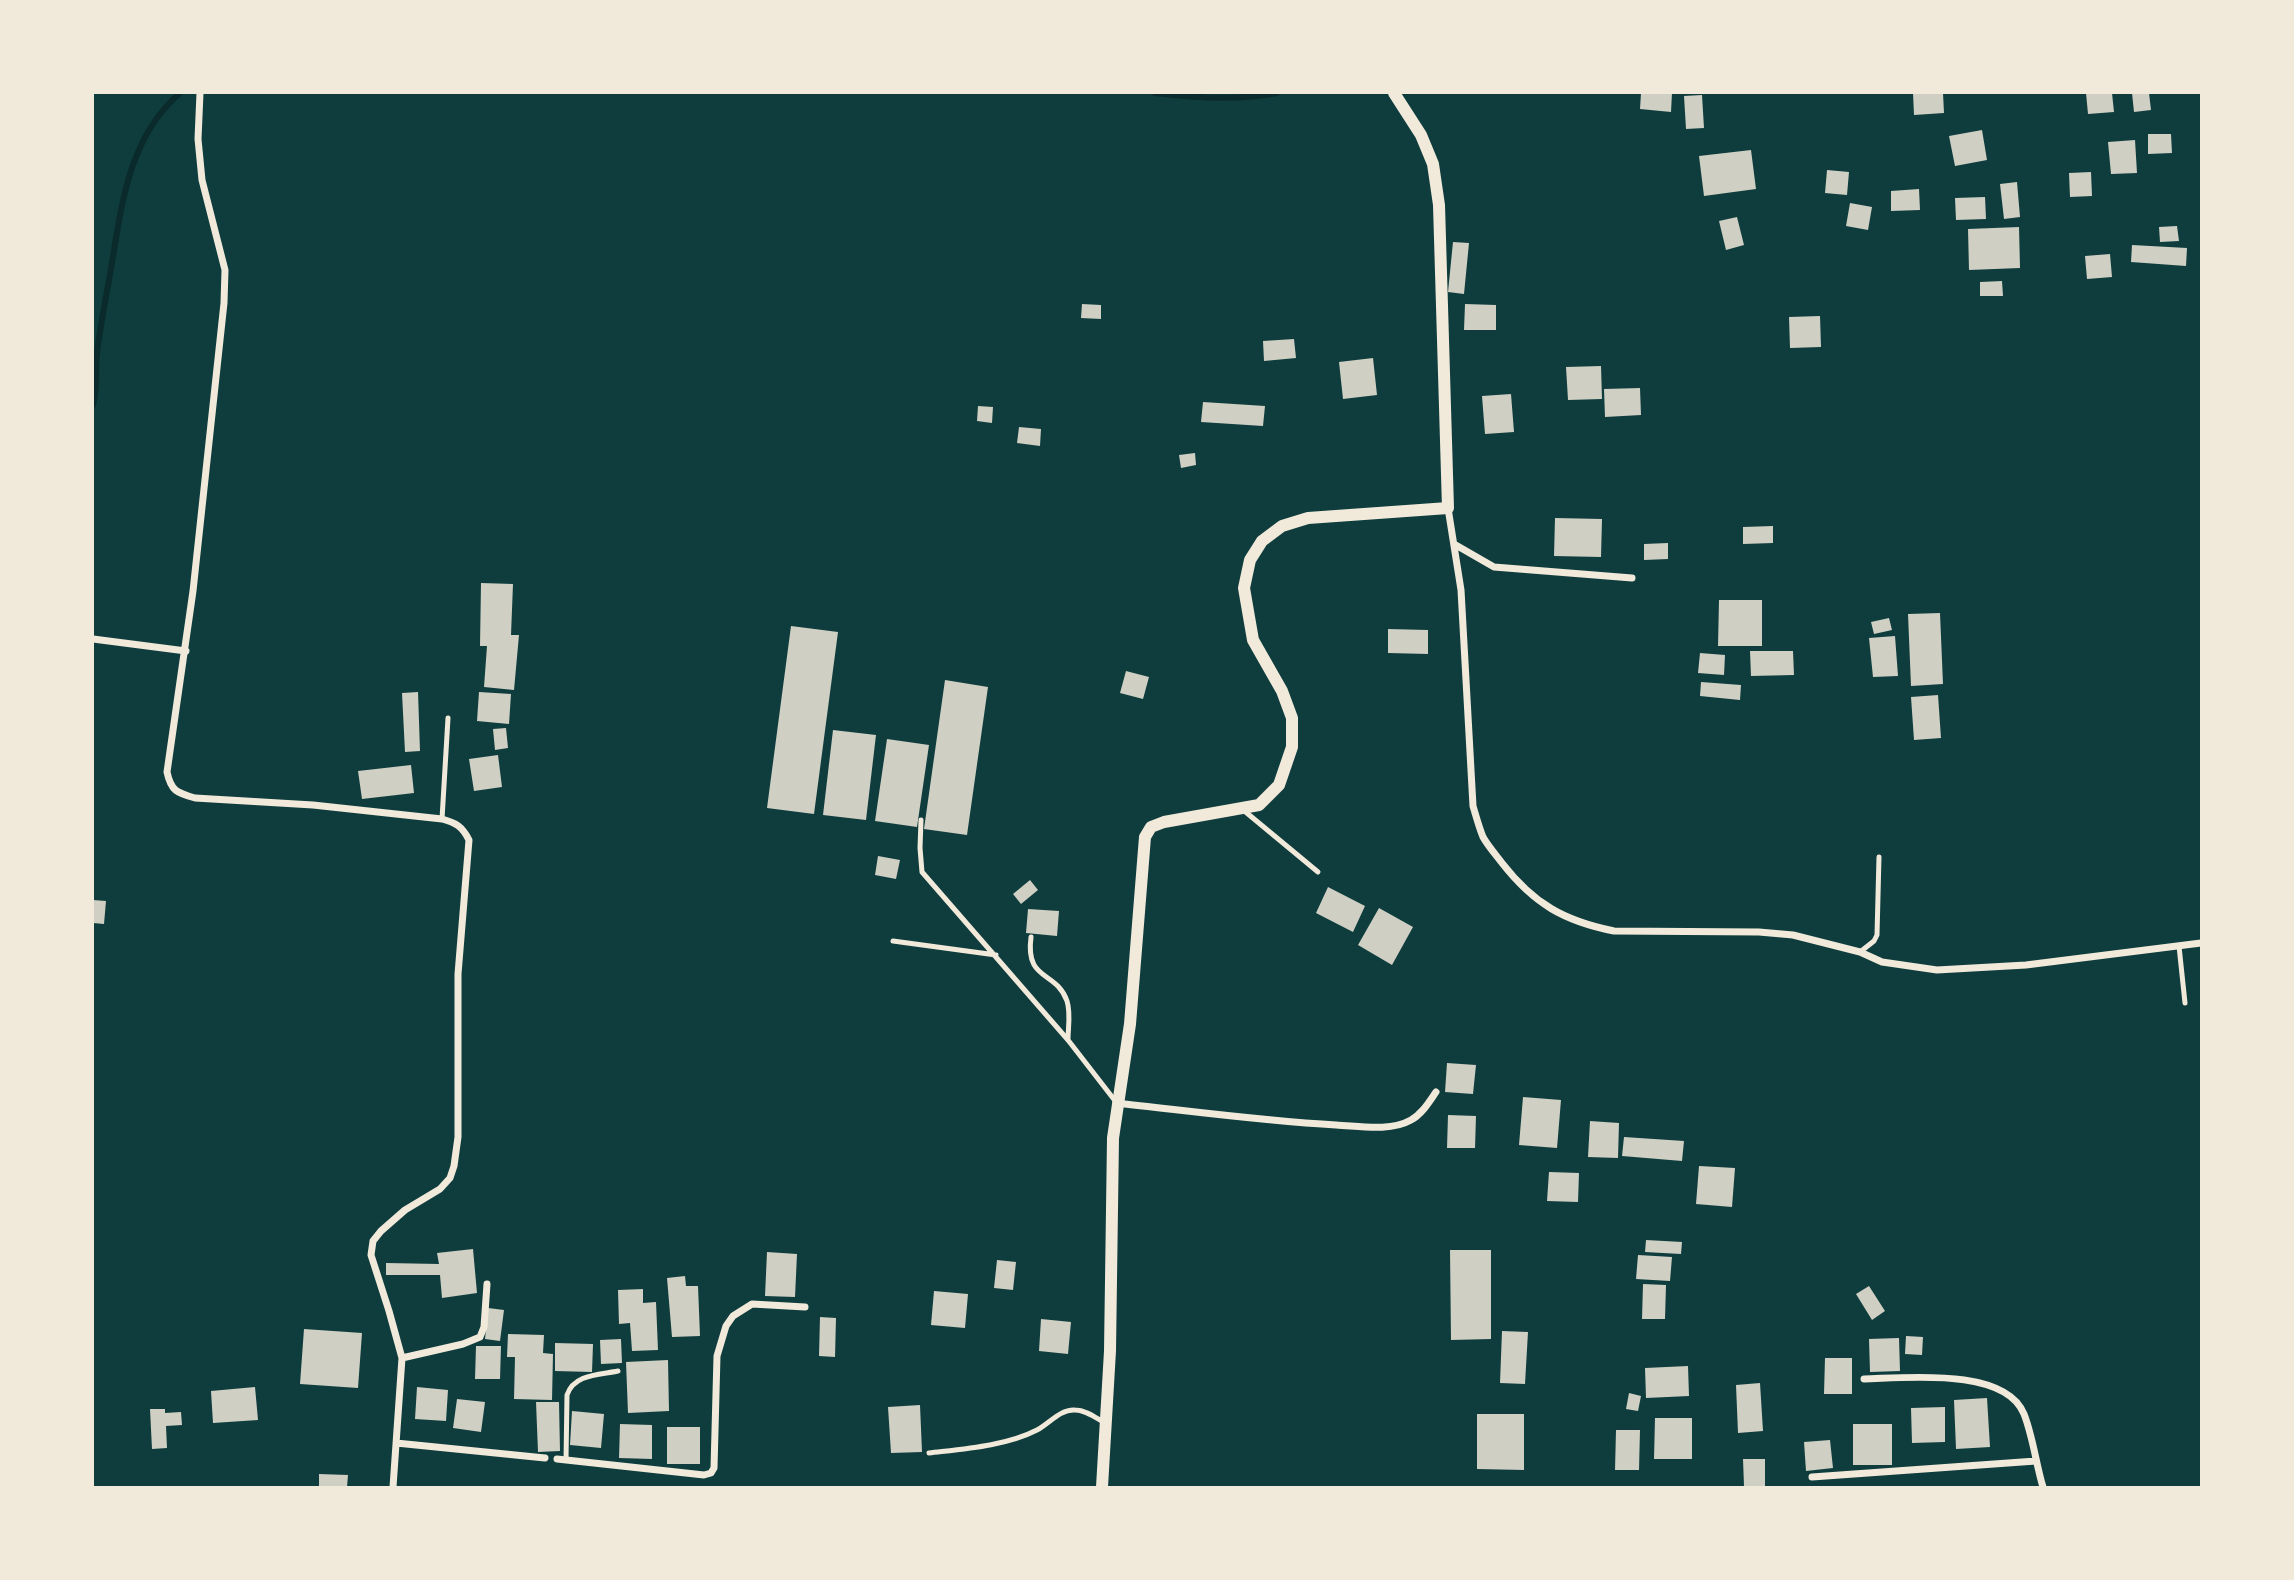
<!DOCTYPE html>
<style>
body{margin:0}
#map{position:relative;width:2294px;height:1580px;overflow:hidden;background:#0f3d3e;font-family:"Nunito Sans",sans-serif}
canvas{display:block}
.frame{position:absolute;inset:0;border:94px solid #f1e9da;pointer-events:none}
</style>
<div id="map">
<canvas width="2294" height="1580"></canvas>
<div class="frame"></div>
</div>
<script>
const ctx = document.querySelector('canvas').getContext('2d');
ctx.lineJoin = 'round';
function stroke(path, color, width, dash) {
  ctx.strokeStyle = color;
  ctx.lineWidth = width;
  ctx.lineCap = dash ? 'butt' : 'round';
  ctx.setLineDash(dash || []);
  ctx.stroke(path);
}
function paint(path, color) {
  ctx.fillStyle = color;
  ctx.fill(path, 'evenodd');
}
const stream = new Path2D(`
 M1155,93C1195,98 1238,101 1277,93
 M93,405C98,387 95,371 97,352C101,322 107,292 112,263C122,201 130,136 180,93`);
const building = new Path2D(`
 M1641,93H1672L1671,112L1640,109Z
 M1913,93H1943L1944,113L1914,115Z
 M2086,93H2112L2114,112L2088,114Z
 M2132,93H2149L2151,110L2134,112Z
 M1702,95L1704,128L1686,129L1684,96Z
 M1982,130L1987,160L1955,166L1949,136Z
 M2148,134H2171L2172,153L2148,154Z
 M2135,140L2137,173L2111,174L2108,142Z
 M1751,150L1756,189L1704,196L1699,156Z
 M1827,170L1849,172L1847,195L1825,193Z
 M2091,172L2092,196L2070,197L2069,173Z
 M2017,182L2020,217L2004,219L2000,184Z
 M1919,189L1920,210L1891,211V191Z
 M1985,197L1986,219L1956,220L1955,198Z
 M1850,203L1872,207L1868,230L1846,226Z
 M1737,217L1744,245L1726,250L1719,221Z
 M2177,226L2179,241L2160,242L2159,227Z
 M2019,227L2020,268L1969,270L1968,229Z
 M1453,242L1469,243L1464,294L1448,292Z
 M2132,245L2187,248L2186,266L2131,262Z
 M2110,254L2112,277L2087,279L2085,256Z
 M2002,281L2003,296H1980V282Z
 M1082,304L1101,305V319L1081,318Z
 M1465,304L1496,305V330H1464Z
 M1820,316L1821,347L1790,348L1789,317Z
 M1294,339L1296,358L1264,361L1263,341Z
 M1373,358L1377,395L1343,399L1339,362Z
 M1601,366L1602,399L1568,400L1566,367Z
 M1640,388L1641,415L1605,417L1604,389Z
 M1511,394L1514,432L1485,434L1482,396Z
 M1203,402L1265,406L1263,426L1201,422Z
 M978,406L993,407L992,423L977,421Z
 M1019,427L1041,429L1040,446L1017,443Z
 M1195,453L1196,465L1181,468L1179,455Z
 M1555,518L1602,519L1601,557L1554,556Z
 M1773,526V543L1743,544V527Z
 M1668,543V559L1644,560V544Z
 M481,583L513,584L511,635H519L514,690L484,687L487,646H480Z
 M1719,600H1762V646H1718Z
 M1940,613L1943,684L1911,686L1908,614Z
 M1889,618L1892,630L1874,634L1871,622Z
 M791,626L838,632L814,814L767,808Z
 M1388,629L1428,630V654L1388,653Z
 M1895,636L1898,676L1873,677L1869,638Z
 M1750,651H1793L1794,675L1751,676Z
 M1700,653L1725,655L1724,675L1698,673Z
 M1126,671L1149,677L1143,699L1120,693Z
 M945,680L988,687L967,835L924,829Z
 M1701,682L1741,685L1740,700L1700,696Z
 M418,692L420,751L405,752L402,693Z
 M479,692L511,694L509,724L477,721Z
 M1938,695L1941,738L1914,740L1911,697Z
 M506,728L508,748L495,750L493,729Z
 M833,730L876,735L866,820L823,815Z
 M887,739L929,745L917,827L875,821Z
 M498,755L502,787L474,791L469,759Z
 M411,765L414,793L362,799L358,771Z
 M878,856L900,860L896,879L875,875Z
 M1030,880L1038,890L1021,904L1013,894Z
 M1328,887L1365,906L1353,932L1316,913Z
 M93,900L106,901L104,924L93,923Z
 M1379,908L1413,927L1392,965L1358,945Z
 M1028,909L1059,911L1057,936L1026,933Z
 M1447,1063L1476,1065L1473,1094L1445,1092Z
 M1523,1097L1561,1100L1557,1148L1519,1145Z
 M1448,1115L1476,1116L1475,1148H1447Z
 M1590,1121L1619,1123L1618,1158L1588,1157Z
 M1624,1137L1684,1141L1682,1161L1622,1156Z
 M1699,1166L1735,1168L1732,1207L1696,1204Z
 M1549,1172L1579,1173L1578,1202L1547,1201Z
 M1646,1240L1682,1242L1681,1254L1645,1252Z
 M473,1249L477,1293L442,1298L440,1275H386V1263L439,1264L437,1253Z
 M1450,1250H1491V1339L1451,1340Z
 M767,1252L797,1254L795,1297L765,1296Z
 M1638,1255L1672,1257L1670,1281L1636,1279Z
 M997,1260L1016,1262L1013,1290L994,1288Z
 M685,1276L686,1286H698L700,1336L672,1337L667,1278Z
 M1643,1284L1666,1285L1665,1319H1642Z
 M1869,1286L1885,1311L1872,1320L1856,1294Z
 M643,1289V1303L656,1302L658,1350L632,1351L630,1323L619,1324L618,1290Z
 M934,1291L968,1294L965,1328L931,1325Z
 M488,1308L504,1310L500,1341L485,1339Z
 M820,1317L836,1318L835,1357L819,1356Z
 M1041,1319L1071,1322L1068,1354L1039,1351Z
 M304,1329L362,1333L358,1388L300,1384Z
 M1502,1331L1528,1332L1525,1384L1500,1383Z
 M508,1334L544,1335L543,1353L553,1354L552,1400L514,1399L515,1357H507Z
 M1906,1336L1923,1337L1922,1355L1905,1354Z
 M1899,1338L1900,1371L1870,1372L1869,1339Z
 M621,1339L622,1363L601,1364L600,1340Z
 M555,1343L593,1344L592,1372L555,1371Z
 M476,1346H501L500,1379H475Z
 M1825,1358H1852V1394H1824Z
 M668,1360L669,1411L628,1413L626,1362Z
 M1688,1366L1689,1396L1646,1398L1645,1368Z
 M1760,1383L1763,1431L1738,1433L1736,1385Z
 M255,1387L258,1420L213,1423L211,1391Z
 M417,1387L448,1390L446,1421L415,1419Z
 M1629,1393L1641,1396L1638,1411L1626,1409Z
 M1987,1398L1990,1447L1956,1449L1954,1400Z
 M457,1399L485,1402L481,1432L453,1428Z
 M536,1402H559L560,1451L538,1452Z
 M920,1405L922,1452L891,1453L888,1407Z
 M1945,1407V1442L1912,1443L1911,1408Z
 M150,1409H165V1413L181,1412L182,1425L166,1426L167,1448L152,1449Z
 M572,1411L604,1414L601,1448L570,1445Z
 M1477,1414H1524V1470L1477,1469Z
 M1655,1418H1692V1459H1654Z
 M620,1424L652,1425V1459L619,1458Z
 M1853,1424H1892V1465H1853Z
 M667,1427H700V1464H667Z
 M1616,1430H1640L1639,1470H1615Z
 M1830,1440L1833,1468L1806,1471L1804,1442Z
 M1743,1459H1765V1486H1744Z
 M319,1474L348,1475L347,1487H319Z`);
const service = new Path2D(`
 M1242,809L1318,872
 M442,819L448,718
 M921,820L920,848L922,872L1068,1040L1116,1102
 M1031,937C1025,982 1056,970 1067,1001C1071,1013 1068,1028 1068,1040
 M893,941L996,955
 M2179,946L2185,1003
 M1860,952L1874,941L1877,935L1879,857
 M929,1453C963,1449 1006,1446 1037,1430C1049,1424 1060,1409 1075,1410C1086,1410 1096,1418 1105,1423
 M566,1460L567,1395C574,1374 599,1375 618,1371`);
const minor = new Path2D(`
 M200,93L198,139L202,180L225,270L224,303L193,591L167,772C171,791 177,793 195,798L313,805L442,819C456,823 462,826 469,840L458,974V1137L454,1166L450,1178L440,1189L405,1210L381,1231L373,1241L371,1255L389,1311L402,1358L393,1487
 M1448,508L1461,590L1473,806C1476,816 1479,827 1483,837C1488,846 1496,855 1502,863C1534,904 1564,921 1614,931L1759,932L1793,935L1860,952L1882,962L1937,970L2026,965L2201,943
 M1454,544L1494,567L1632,578
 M93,639L186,651
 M1116,1103C1190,1111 1263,1121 1336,1125C1359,1126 1390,1132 1411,1120C1422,1114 1429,1102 1436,1092
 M402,1358L463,1344L480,1337L484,1327L487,1284
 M1864,1379C1906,1378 2005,1367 2024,1414C2033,1437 2036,1464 2043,1487
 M396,1443L545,1458
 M557,1459L704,1475L711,1473L714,1468L717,1356L726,1326L733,1316L752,1304L805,1307
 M1812,1477L2036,1461`);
const tertiary = new Path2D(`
 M1102,1487L1110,1351L1113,1138L1130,1024L1145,837L1151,827L1164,822L1259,805L1279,785L1292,747V718L1282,691L1253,640L1244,588L1250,560L1262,541L1282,526L1308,518L1448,508L1439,205L1433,164L1421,135L1394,93`);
stroke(stream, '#0a2a2b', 6);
paint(building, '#cfcfc3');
stroke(service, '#f1e9da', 5);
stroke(minor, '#f1e9da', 7);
stroke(tertiary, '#f1e9da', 12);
</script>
